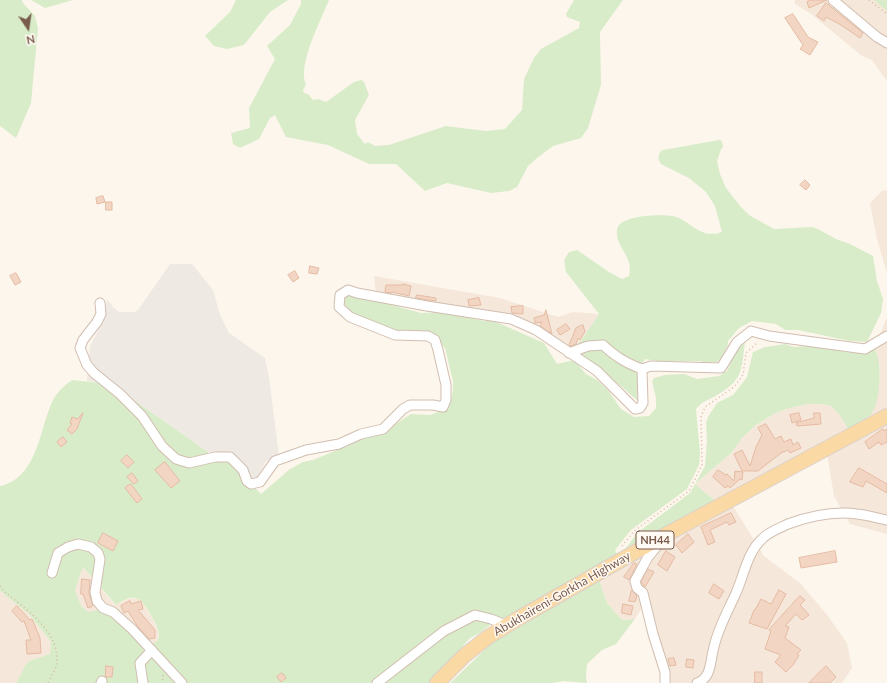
<!DOCTYPE html>
<style>
body{margin:0}
#map{position:relative;width:887px;height:683px;overflow:hidden;background:#fdf6ec;font-family:Lato,sans-serif}
canvas{display:block}
.north{position:absolute;left:8px;top:8px;width:40px;height:40px;-webkit-text-stroke:3px #fffaf3;paint-order:stroke;rotate:167deg;font-size:11px;font-weight:700;line-height:16px;text-align:center;color:#7a5c4d}
.north::after{content:'';display:block;margin:auto;width:14px;height:18px;background:#7a5c4d;clip-path:polygon(50% 0,100% 100%,50% 72%,0 100%)}
</style>
<div id="map">
<canvas width="887" height="683"></canvas>
<div class="north">N</div>
</div>
<script>
const ctx = document.querySelector('canvas').getContext('2d');
ctx.lineJoin = 'round';
function paint(path, color) {
  ctx.fillStyle = color;
  ctx.fill(path, 'evenodd');
}
function stroke(path, color, width, dash) {
  ctx.strokeStyle = color;
  ctx.lineWidth = width;
  ctx.lineCap = dash ? 'butt' : 'round';
  ctx.setLineDash(dash || []);
  ctx.stroke(path);
}
function label(font, color, halo, rows, align = 'center') {
  ctx.font = font + ' Lato,sans-serif';
  ctx.lineWidth = 3;
  ctx.setLineDash([]);
  ctx.textBaseline = 'middle';
  ctx.strokeStyle = halo;
  ctx.fillStyle = color;
  for (const [text, x, y, turn = 0] of rows) {
    ctx.save();
    ctx.translate(x, y);
    ctx.rotate((+turn || 0) * Math.PI / 180);
    ctx.textAlign = isNaN(turn) ? turn : align;
    if (halo) ctx.strokeText(text, 0, 0);
    ctx.fillText(text, 0, 0);
    ctx.restore();
  }
}
const residential = new Path2D(`
 M795,0H887V81L872,60L862,56L811,14L795,4Z
 M887,190V273L877,239L870,203L882,191Z
 M374,276L500,298L558,317L573,312L599,314L576,348L569,351L534,328L376,295Z
 M887,317V534L850,524L834,496L827,454L718,503L695,484L731,453L743,437L756,425L774,414L786,409L808,404H822L831,406L839,414L880,378V367L876,351L874,349Z
 M733,506L764,556L801,584L828,616L847,643L852,668L842,683H669L643,606L635,619L622,620L607,603L599,580L663,542Z
 M83,567L115,605L128,599L137,598L141,600L152,617L159,634L157,641L152,644L147,643L102,609L88,612L81,606L75,590Z
 M0,591L30,615L51,642L50,654L29,661L16,683H0Z`);
const industrial = new Path2D(`
 M170,264H191L193,265L213,290L220,315L229,333L265,358L269,377L279,456L266,461L255,481L248,474L235,455L208,452L111,384L87,381L90,346L104,320L107,299L113,307L119,312H135L138,310Z`);
const green = new Path2D(`
 M0,0H22L23,3L35,16L38,28L31,103L16,138L0,126Z
 M31,0H73L45,8Z
 M236,0H288L270,12L244,45L227,49L214,46L205,36L230,12Z
 M301,0H329C321,20 297,65 306,85L303,90L304,93L308,94L313,100L318,99L326,102L354,82L361,80L364,82L369,95L355,120L357,134L365,144L368,142L375,146L389,145L446,126L486,131L505,129L522,110L524,79L534,58L541,49L579,28L580,22L567,17L566,14L574,0H623L600,32L601,85L588,128L581,138L553,146L537,158L528,166L517,187L509,191L491,193L447,183L425,191L396,164H369L328,145L286,137L275,115L270,118L259,139L240,148L233,144L231,133L250,128L249,108L275,59L267,46L290,25L301,4Z
 M874,0H887V11Z
 M719,140L722,141L723,147L721,149L717,161L720,174L726,188L740,206L749,215L774,229L812,227L818,229L836,239L850,244L873,256L877,281L883,299L881,313L867,342L850,341L798,330H785L776,324L752,321L739,328L728,341V345L721,358L717,362L705,363L701,361H657L645,359L637,372L638,401L593,362L569,351L576,348L599,314L566,272L564,260L569,252L577,250L609,272L622,279L629,276C634,255 615,248 617,230C618,215 660,214 672,216C690,219 699,240 722,232L715,206L706,192L689,178L661,164L658,158L660,152L663,150Z
 M348,293L421,313L445,312L484,321H494L544,343L557,364L574,360L586,374L597,380L608,390L621,409L634,417L649,416L656,408V398L652,381L654,378L665,375L684,374L697,379L719,376L727,371L736,351L745,342C741,373 743,380 714,397C706,401 703,401 696,409L700,453L699,465L687,489L631,530L615,550L619,558L521,614L490,625L478,634L470,638L440,673L430,683H16L25,666L29,661L50,654L51,642L30,615L0,591V486C38,478 39,429 53,400C57,392 65,385 72,380L111,384L208,452V460H223L236,467L261,494L290,469L303,462L313,460L335,451L339,448L346,447L363,438L385,431L411,414L430,415L446,409L451,400L453,390V381L445,348L429,333L394,332L347,310L342,305L341,297ZM83,567L116,605C122,601 129,597 136,598C144,599 159,628 159,635C159,637 158,639 157,641L152,644L147,643L117,608L102,609L88,612L81,606L75,590Z
 M785,344L794,347L809,346L854,353L874,349C883,357 880,399 874,409C872,414 864,424 860,426C856,428 852,428 848,429L839,414L831,406L822,404H808L786,409L774,414L756,425L743,437L731,453L695,484L718,503L624,551L637,533L690,493L705,466L707,441L706,423L708,417L717,403L733,395L747,377L753,352L765,347Z
 M599,580L607,603L622,620L635,619L616,644L602,650L587,664L586,676L587,683L564,681L552,683H450L493,642L510,629Z`);
const building = new Path2D(`
 M811,0H827L809,8L807,2Z
 M826,3L863,33L860,38L841,25L826,17L824,21L817,16Z
 M793,14L808,37L818,42L810,55L800,49L803,45L785,18Z
 M805,180L810,185L806,190L800,185Z
 M103,196L105,202L97,204L96,198Z
 M106,202H112V210H106Z
 M310,266L319,268L317,274L309,273Z
 M295,271L299,278L293,282L288,275Z
 M16,273L21,282L15,285L10,276Z
 M403,284L411,286L409,296L392,292V293L385,292L386,285H403Z
 M417,295L436,298V301L416,298Z
 M479,298L481,305L469,306L468,300Z
 M523,306V314L512,313L511,307Z
 M546,310L552,334L540,326L542,322L535,323L534,318L544,315Z
 M566,324L570,329L560,335L557,330Z
 M583,325L585,332L584,333L580,340L578,338L576,344L571,346L569,345L576,328Z
 M83,413L77,429L72,434L67,430L72,424L70,423L72,417L77,419Z
 M799,413L801,420L792,423L790,415Z
 M814,413H820L821,424L797,426L796,423L814,418Z
 M766,424L775,439L781,436L784,442L791,439L793,445L798,442L801,448L790,453L788,450L781,453L758,471H742L734,454L742,450L750,466L756,447L762,435L758,428Z
 M883,429L884,431L887,429V442L881,445L879,442L869,449L865,442Z
 M63,437L67,442L61,447L57,442Z
 M127,455L134,462L128,468L121,461Z
 M165,462L180,481L171,488L155,470Z
 M859,468L887,484V493L866,481L863,487L850,482Z
 M718,470L726,475L727,474L734,481L735,471L743,472L742,480L740,479L730,488L728,486L725,488L713,477Z
 M132,473L138,481L134,484L127,477Z
 M131,484L142,499L137,503L125,488Z
 M731,513L736,522L729,525L727,522L710,530L715,542L708,545L701,527Z
 M103,533L118,541L113,551L98,543Z
 M688,534L694,542L682,553L676,545Z
 M666,551L675,557L667,571L658,565Z
 M835,551L837,562L801,568L799,558Z
 M634,563L637,564L629,580L624,577Z
 M648,569L654,572L645,587L641,582Z
 M82,579L90,580L89,593L93,606L88,608L83,594H81Z
 M714,584L724,591L719,599L709,593Z
 M632,590L637,596L635,602L629,601Z
 M779,590L786,594L767,629L749,623L754,610H755L761,599L771,604Z
 M800,596L805,600L800,605L809,615L802,620L796,614L785,626L789,627L785,638L801,650L797,654L799,655L793,665L786,672L775,662L781,655L765,649L771,631L769,630Z
 M130,601L131,604L141,601L143,609L138,610L155,630V638L149,639L138,627L128,611L124,613L121,606Z
 M623,604L633,606L631,615L622,613Z
 M17,606L30,620L32,619L40,638L41,653L27,654L26,640H31L24,621L22,622L12,611Z
 M674,658L676,665L670,666L668,659Z
 M687,659L694,660L693,668L686,667Z
 M106,666L113,667L112,677H106Z
 M826,666L836,677L830,683H809Z
 M755,672H762V683H755Z
 M282,673L286,678L281,682L277,677Z`);
const path = new Path2D(`
 M869,0L887,14
 M622,546L634,531L689,491L702,465L701,417L705,407L734,387L743,375L746,353L758,342
 M0,586L4,591C26,610 59,630 57,663C56,670 50,677 48,683
 M163,675V683`);
const minor = new Path2D(`
 M833,0L877,37L887,43
 M100,303L101,314L97,322L83,340L80,348L87,365L94,373L120,394L142,416L162,446L176,459L189,463L215,457H230L243,470L247,481L251,484L260,482L275,461L306,450L339,444L361,434L383,429L403,409L410,405H433L443,407L446,400V385L438,350L435,340L428,336L395,335L350,317L339,307L340,295L348,290L357,293L427,306L511,319L536,330L597,371L635,409L640,408L643,403L642,369L651,366L721,368L737,342L751,331L769,336L865,349L887,336
 M569,353L588,346L603,345C616,357 626,363 642,369
 M663,539L648,557L635,581L637,588L643,593L653,634L665,672V683
 M52,573L58,553L68,547L78,544L91,547L98,553L100,559L95,592L97,601L103,608L113,612L132,629L182,683
 M101,683L102,681
 M143,683L140,663L152,650
 M377,683L444,631L475,615L491,619L506,625
 M697,683C712,678 710,660 714,647C718,628 728,611 736,593C744,575 747,553 762,539C768,532 780,528 788,524C810,516 834,511 857,514C867,515 877,518 887,520`);
const primary = new Path2D(`
 M437,683L464,656L488,637L519,618L667,534L887,416`);
const shields = [
 [655,540,38]
];
const shieldNames = [
 ["NH44",655,540]
];
const streetNames = [
 ["Abukhaireni-Gorkha Highway",562,594,-30]
];
paint(residential, '#f5e8da');
paint(industrial, '#efe9e4');
paint(green, '#d8ecc9');
paint(building, '#f3d5c3');
stroke(building, '#e6bba3', 1);
stroke(minor, '#d1beb0', 11);
stroke(primary, '#dad1cd', 16);
stroke(path, '#d9b8a5', 1.5, [1, 3]);
stroke(minor, '#fff', 9);
stroke(primary, '#fbd9a5', 14);
for (const [x, y, w] of shields) {
  const box = new Path2D();
  box.roundRect(x - w / 2, y - 9, w, 18, 3);
  ctx.fillStyle = '#fffaf3';
  ctx.fill(box);
  stroke(box, '#7a5c4d', 1);
}
label('bold 11px', '#7a5c4d', null, shieldNames);
label('12px', '#7a5c4d', '#fffaf3', streetNames);
</script>
